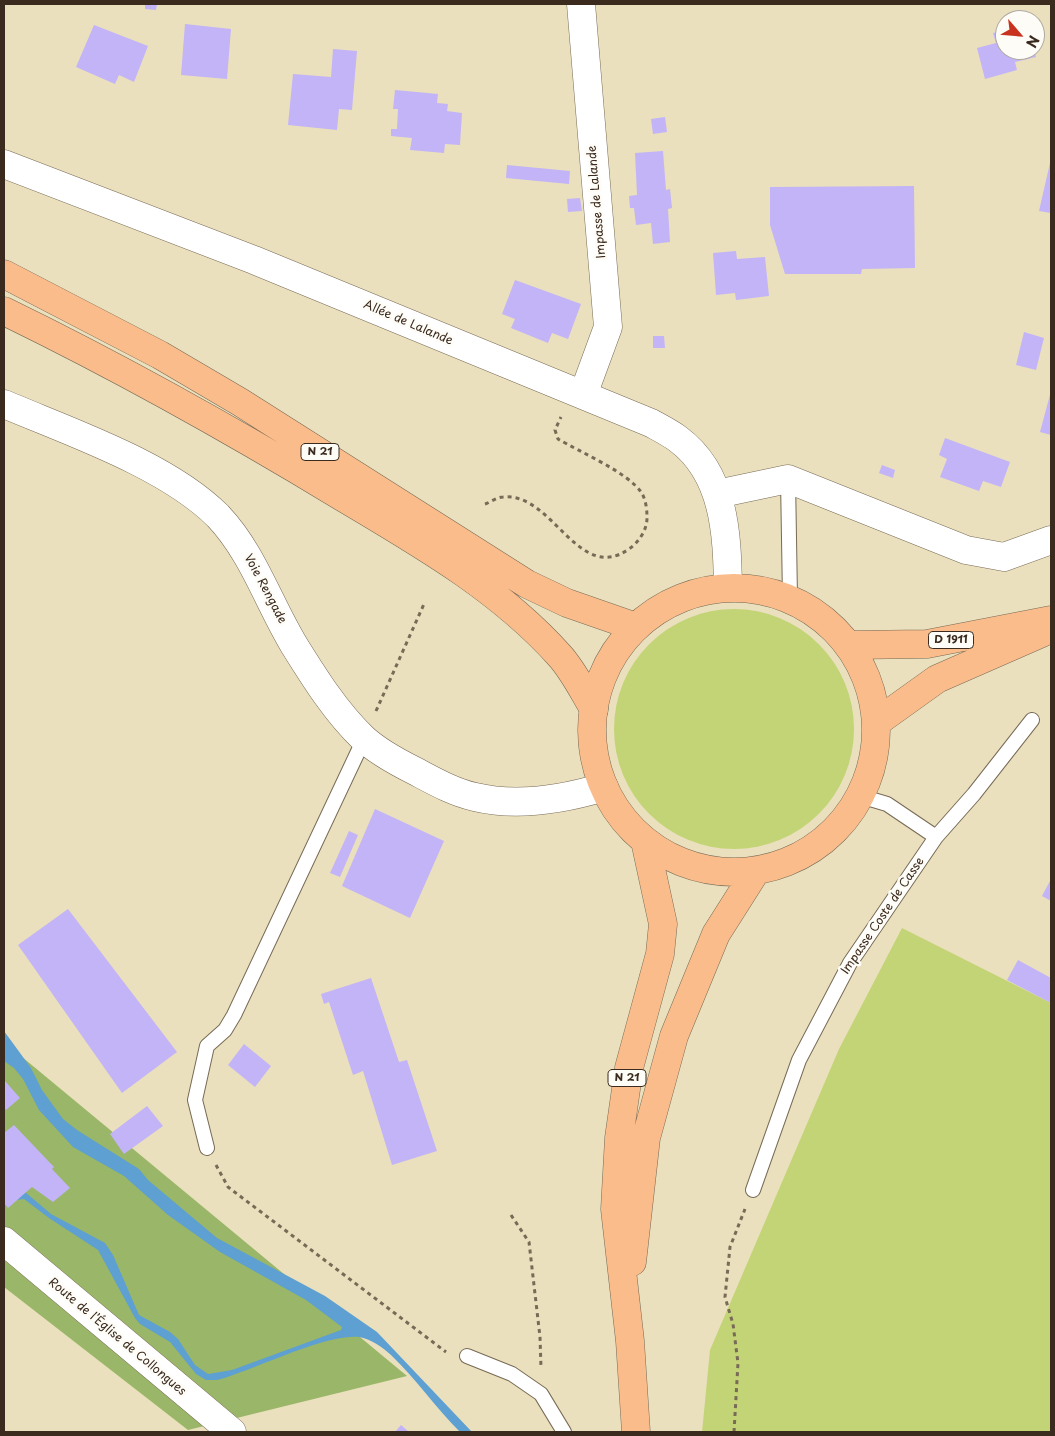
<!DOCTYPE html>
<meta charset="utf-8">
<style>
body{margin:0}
#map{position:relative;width:1055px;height:1436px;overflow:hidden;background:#eae0bd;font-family:"Playpen Sans",sans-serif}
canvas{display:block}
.frame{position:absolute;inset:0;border:5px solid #3b2a1e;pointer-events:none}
.north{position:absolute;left:995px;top:10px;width:50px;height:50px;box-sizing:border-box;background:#fdfcf7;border:1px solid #afa8a0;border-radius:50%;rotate:117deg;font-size:14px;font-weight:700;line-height:20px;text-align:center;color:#3b2a1e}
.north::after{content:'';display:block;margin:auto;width:18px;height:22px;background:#c8321e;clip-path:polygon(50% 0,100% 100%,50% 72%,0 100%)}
</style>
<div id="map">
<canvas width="1055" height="1436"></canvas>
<div class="frame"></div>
<div class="north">N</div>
</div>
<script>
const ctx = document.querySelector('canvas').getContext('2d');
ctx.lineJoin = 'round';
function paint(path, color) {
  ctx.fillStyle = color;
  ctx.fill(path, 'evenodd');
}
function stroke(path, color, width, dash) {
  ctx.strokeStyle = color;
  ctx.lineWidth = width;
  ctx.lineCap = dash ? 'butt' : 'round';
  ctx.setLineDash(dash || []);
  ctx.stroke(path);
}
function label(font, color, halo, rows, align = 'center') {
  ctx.font = font + ' "Playpen Sans",sans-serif';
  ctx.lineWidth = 5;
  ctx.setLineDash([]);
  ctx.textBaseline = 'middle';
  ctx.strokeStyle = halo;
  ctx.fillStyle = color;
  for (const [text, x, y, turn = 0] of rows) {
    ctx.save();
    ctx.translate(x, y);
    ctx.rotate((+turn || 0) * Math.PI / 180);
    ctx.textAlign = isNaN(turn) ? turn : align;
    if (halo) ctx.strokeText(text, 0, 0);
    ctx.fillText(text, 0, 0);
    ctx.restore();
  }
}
const green = new Path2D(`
 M614 729a120 120 0 1 1 240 0a120 120 0 1 1-240 0Z
 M902,928L1051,1003V1432H702L710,1350L839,1049Z`);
const forest = new Path2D(`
 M4,1042L407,1376L188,1430L4,1287Z`);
const water = new Path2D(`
 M4,1031L31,1068L42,1090L63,1119L77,1130L139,1169L148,1180L217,1238L325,1296L377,1332L472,1432H460C436,1408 416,1379 391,1355C382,1347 371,1339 359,1337C326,1333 252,1371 217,1380H206L196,1374L170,1342L140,1324L135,1318L98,1250L49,1218L24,1199L17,1200L25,1192L51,1214L105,1243L113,1255L139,1315L170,1332L178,1339L195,1365L208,1374L232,1370L341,1330L342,1327L306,1300L220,1252L168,1215L124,1176L73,1147L39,1110L23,1079L14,1068L4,1061Z`);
const building = new Path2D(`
 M145,4H157L156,10L145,9Z
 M185,24L231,29L227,79L181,75Z
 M94,25L148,46L134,82L119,75L115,84L76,67Z
 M1005,30V50H1034L1036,57L1015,62L1017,70L985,79L977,48L996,43L993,33Z
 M333,49L357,51L352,110L339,109L337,130L288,125L293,74L331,77Z
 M395,90L438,94L437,103L448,104L447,111L462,113L460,145L445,144L444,153L410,150L412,138L391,136V129H397L398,109H393Z
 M665,117L667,132L653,134L651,119Z
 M663,151L666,190L670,189L672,208L668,209L670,242L653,244L651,223L636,225L634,208H630L629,196L637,195L635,153Z
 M1050,163L1051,164V213L1039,211Z
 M507,165L570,171L569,184L506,178Z
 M914,186L915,268L862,269L861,274H785L770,225V187Z
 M580,198L582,211L568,212L567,199Z
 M736,251L737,259L765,257L769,296L736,300L735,293L716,295L713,253Z
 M515,280L581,304L568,339L552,333L548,343L511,328L515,319L502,314Z
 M1024,332L1044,338L1036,370L1016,365Z
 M653,336H664L665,348H653Z
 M1051,391V435L1040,432Z
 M945,438L1010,462L1001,487L983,481L979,491L940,477L947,459L939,455Z
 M882,465L895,470L893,478L879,473Z
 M375,809L444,841L410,918L342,886Z
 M349,831L358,835L340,877L330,873Z
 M1051,879V901L1042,896Z
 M68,909L177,1052L122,1093L18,945Z
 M1018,960L1051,978V1003L1007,980Z
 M371,978L399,1062L407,1060L437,1151L392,1165L363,1071L353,1075L329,1002L324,1004L321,994Z
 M244,1044L271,1066L255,1087L228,1065Z
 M5,1081L20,1098L6,1110L4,1107Z
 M147,1106L163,1126L124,1154L110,1134Z
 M14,1125L54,1167L52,1169L70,1188L53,1202L32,1187L8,1208L4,1203V1133Z
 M401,1425L409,1432H395Z`);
const path = new Path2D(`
 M485,504C491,502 497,497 503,497C553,492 578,585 629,549C639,542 647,530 647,518C647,510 646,499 641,492C627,472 580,452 558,439L555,430L561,417
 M376,711L424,604
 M216,1165L228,1187L446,1352
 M511,1215L529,1242L540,1337L541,1368
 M734,1432L738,1363L733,1324L725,1297L730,1247L745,1209`);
const lane = new Path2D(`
 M788,479L790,598
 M936,837L974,794L1032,720
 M207,1148L195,1100L207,1046L225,1030L234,1015L364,739
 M753,1190L799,1060L850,963L936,837L887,804L860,796
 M467,1356L512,1374L541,1394L564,1432`);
const street = new Path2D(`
 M581,4L608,327L583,395
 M4,164L254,260L651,423C660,428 670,433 678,439C725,474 727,534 728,587
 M4,404C70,432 167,465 218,516C253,553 268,602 294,645C314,677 335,711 363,738C378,752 397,762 415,771C434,781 453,792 475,797C516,807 564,799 604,787
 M717,494L788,479L966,550L1004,557L1051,540
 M4,1241L232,1432`);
const primary = new Path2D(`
 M592 730a142 142 0 1 1 284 0a142 142 0 1 1-284 0Z
 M849,645L927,644L1051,620
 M877,722L937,679L1042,633
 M632,1262L646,1138L674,1036L716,934L756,871
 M636,1432L630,1341L615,1209L619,1138L629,1068L660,954L663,924L645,841`);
const highway = new Path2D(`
 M4,274L160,355L240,402L527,584L567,603L636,627
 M4,311C119,367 230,429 339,495C416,541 498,587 559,655C573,670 583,691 594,709`);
const shields = [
 [320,452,38],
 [951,640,45],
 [627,1078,38]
];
const shieldNames = [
 ["N 21",320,452],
 ["D 1911",951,640],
 ["N 21",627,1078]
];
const streetNames = [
 ["Impasse de Lalande",597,202,-95],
 ["Allée de Lalande",408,323,23],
 ["Voie Rengade",265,589,62],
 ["Impasse Coste de Casse",883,916,-56],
 ["Route de l’Église de Collongues",117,1337,40]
];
paint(green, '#c3d477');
paint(forest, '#9ab668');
paint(water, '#5da0d1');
paint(building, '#c2b4f7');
stroke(lane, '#786a56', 16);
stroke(street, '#786a56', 29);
stroke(primary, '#786a56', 29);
stroke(highway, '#786a56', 29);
stroke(path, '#786a56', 3, [4, 4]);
stroke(lane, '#fff', 14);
stroke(street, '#fff', 28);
stroke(primary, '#f9bc8a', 28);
stroke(highway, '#f9bc8a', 28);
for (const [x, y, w] of shields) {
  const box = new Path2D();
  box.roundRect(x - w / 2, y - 8.5, w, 17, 4);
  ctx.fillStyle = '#fdfcf7';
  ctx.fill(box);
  stroke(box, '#3b2a1e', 1);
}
label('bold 11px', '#3b2a1e', null, shieldNames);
label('12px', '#3b2a1e', '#fdfcf7', streetNames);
</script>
